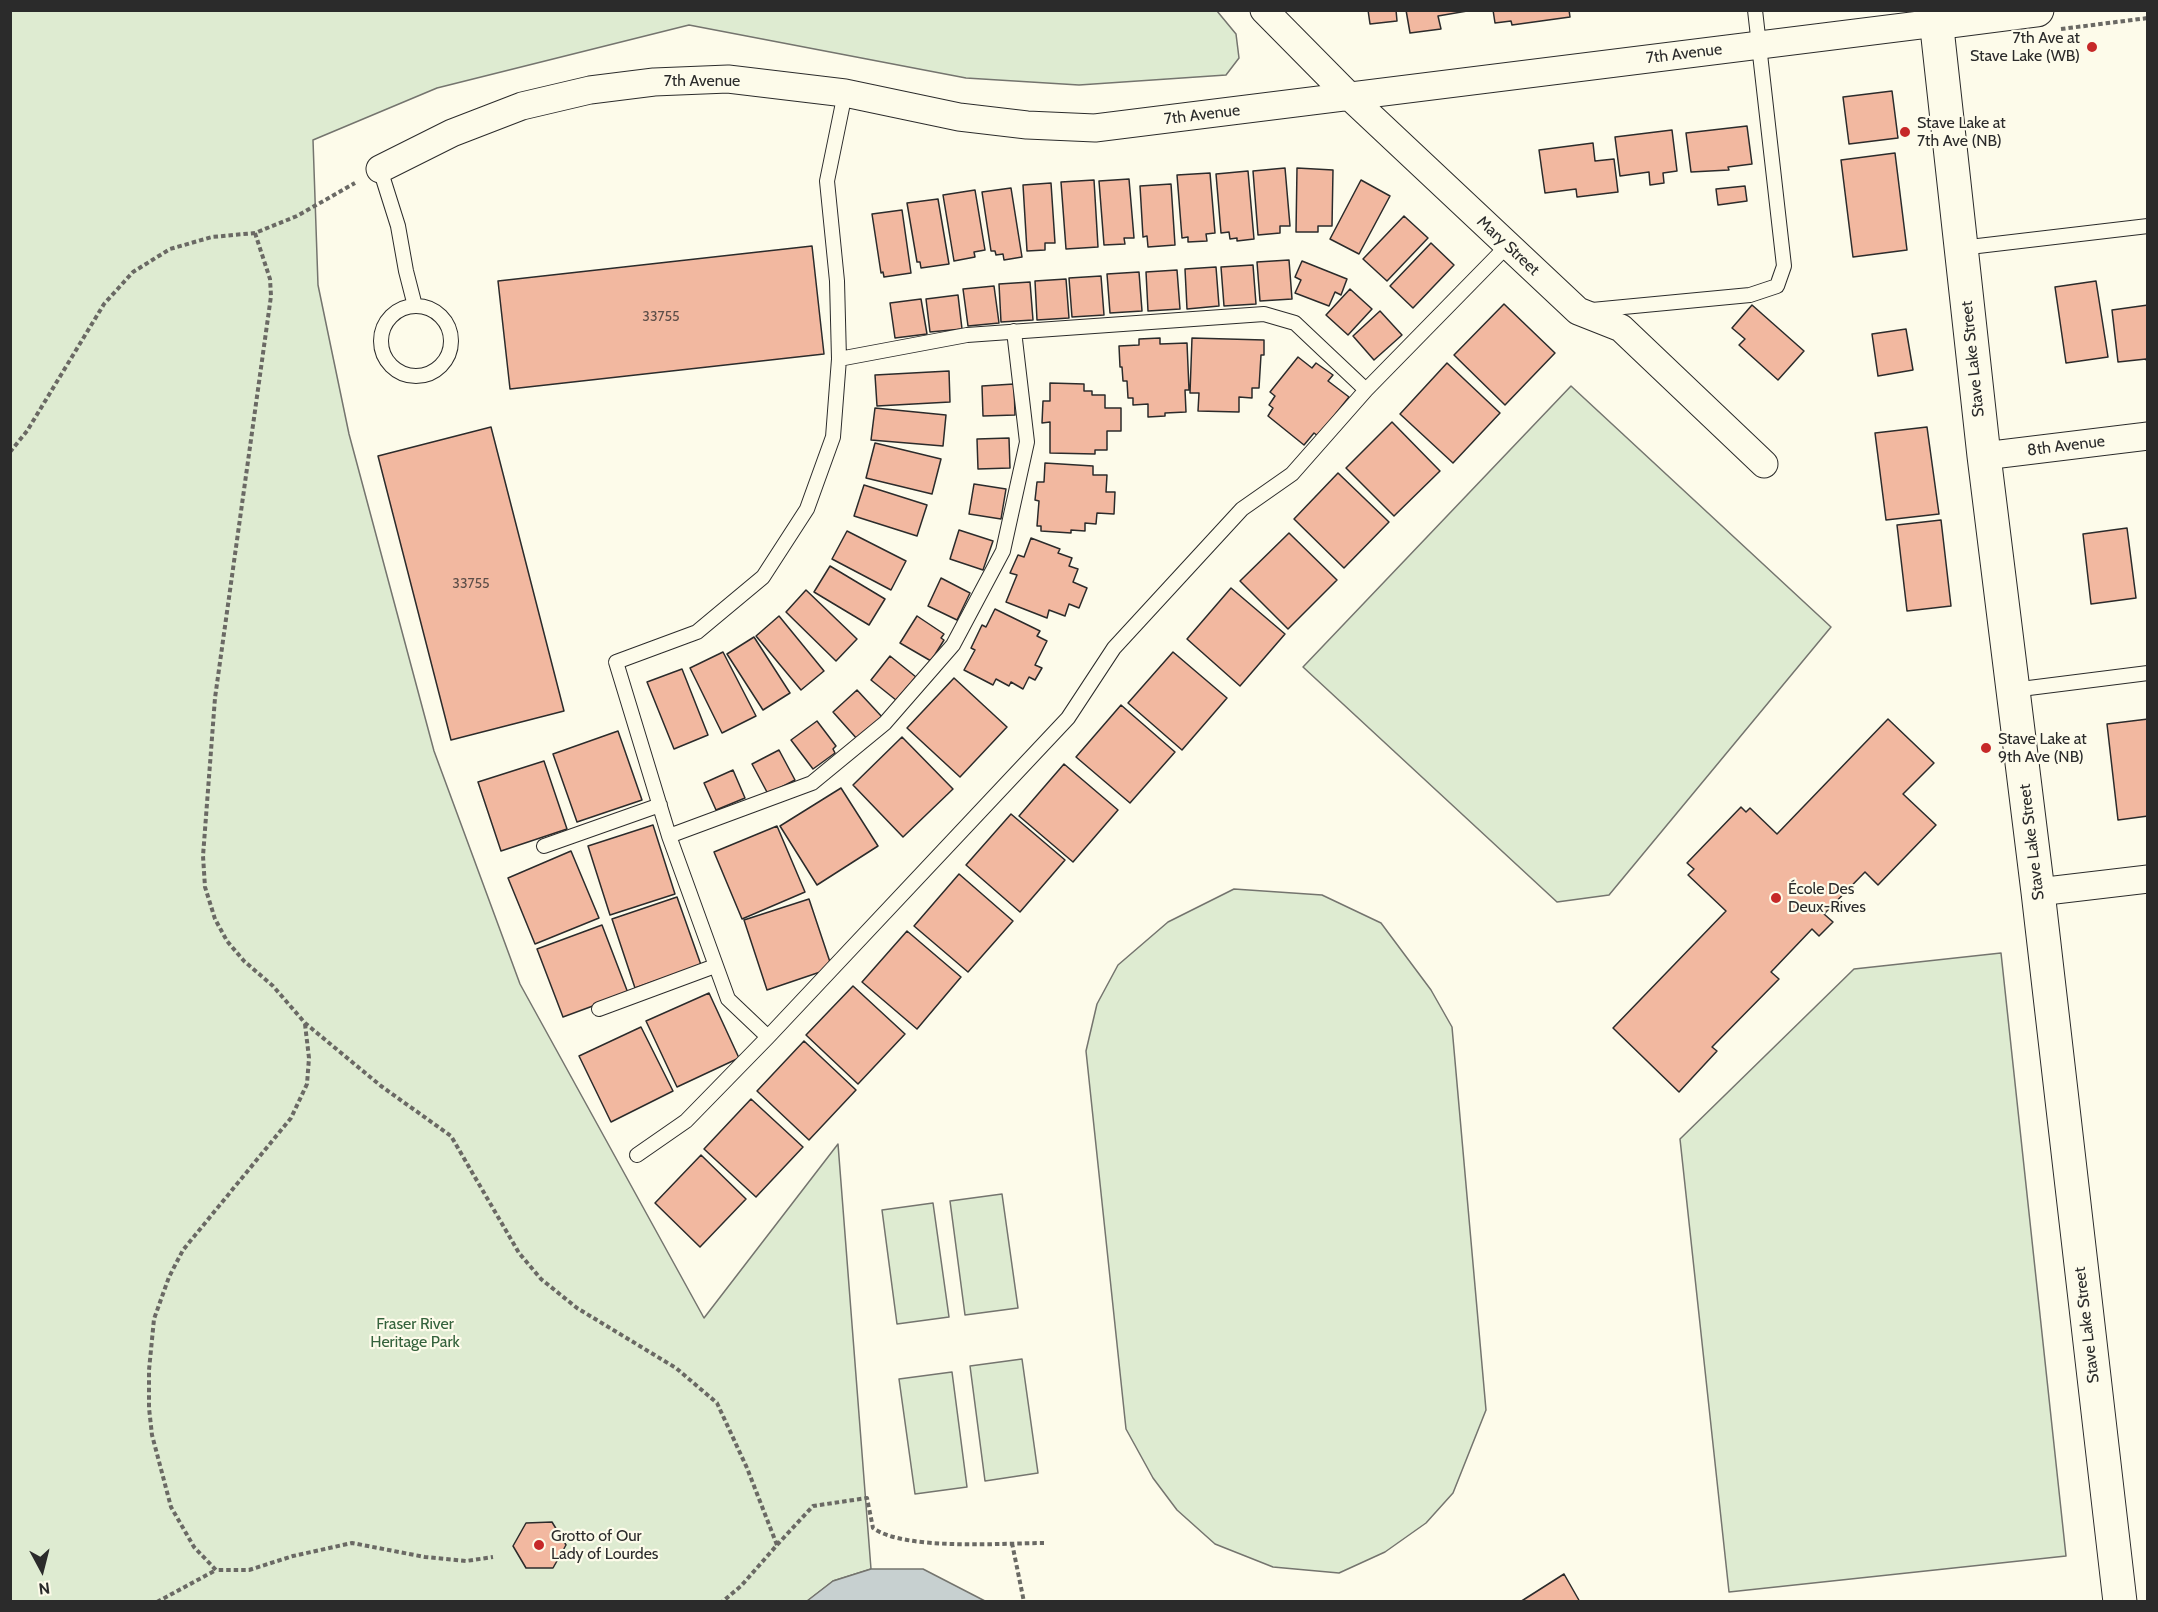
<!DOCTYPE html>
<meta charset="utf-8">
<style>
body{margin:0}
#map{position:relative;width:2158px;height:1612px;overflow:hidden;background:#fdfbea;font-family:Cabin,sans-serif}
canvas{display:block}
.frame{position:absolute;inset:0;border:12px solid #2b2b2b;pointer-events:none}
.north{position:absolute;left:12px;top:1540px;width:60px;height:60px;-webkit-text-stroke:4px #fdfbea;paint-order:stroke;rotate:173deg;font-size:16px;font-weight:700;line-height:24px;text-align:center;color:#2b2b2b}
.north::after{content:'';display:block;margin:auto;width:21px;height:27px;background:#2b2b2b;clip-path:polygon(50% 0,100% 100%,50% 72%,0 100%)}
</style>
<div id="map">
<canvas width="2158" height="1612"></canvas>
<div class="frame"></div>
<div class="north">N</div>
</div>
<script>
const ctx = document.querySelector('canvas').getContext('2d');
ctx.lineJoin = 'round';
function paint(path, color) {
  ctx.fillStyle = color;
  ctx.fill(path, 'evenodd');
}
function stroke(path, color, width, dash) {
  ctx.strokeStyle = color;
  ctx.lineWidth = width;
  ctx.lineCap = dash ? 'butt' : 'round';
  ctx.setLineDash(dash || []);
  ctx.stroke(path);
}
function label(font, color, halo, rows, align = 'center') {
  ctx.font = font + ' Cabin,sans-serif';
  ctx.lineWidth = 4.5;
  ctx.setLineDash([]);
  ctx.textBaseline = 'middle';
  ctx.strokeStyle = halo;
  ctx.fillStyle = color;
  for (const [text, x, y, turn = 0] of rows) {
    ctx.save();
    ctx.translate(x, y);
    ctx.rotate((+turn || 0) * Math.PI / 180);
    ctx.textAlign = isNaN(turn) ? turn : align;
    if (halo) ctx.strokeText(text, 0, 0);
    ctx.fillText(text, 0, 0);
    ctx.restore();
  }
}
const green = new Path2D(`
 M11,11H1217L1236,34L1239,58L1226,75L1079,85L966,78L689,25L437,88L313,140L318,285L349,434L434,751L520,984L704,1318L838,1144L871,1569L833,1581L806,1602H11Z
 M1571,386L1831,627L1609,895L1557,902L1303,667Z
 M1234,889L1322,895L1381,923L1431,990L1452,1027L1486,1410L1453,1493L1426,1523L1385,1552L1339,1573L1273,1567L1215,1544L1177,1510L1153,1478L1126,1429L1086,1051L1097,1004L1118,965L1168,922Z
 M2001,953L2066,1556L1729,1592L1680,1139L1854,969Z
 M1002,1194L1018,1308L965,1315L950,1201Z
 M933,1203L949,1317L897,1324L882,1210Z
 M1022,1359L1038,1473L985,1481L970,1366Z
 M952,1372L967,1487L915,1494L899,1379Z`);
const water = new Path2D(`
 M871,1569H923L985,1601H807L833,1581Z`);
const building = new Path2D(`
 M1368,10H1396L1397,21L1370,24Z
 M1406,10H1473L1438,16L1441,29L1410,33Z
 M1493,10H1569L1570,17L1512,25L1511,21L1495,23Z
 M1892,91L1898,138L1849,144L1843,97Z
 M1747,126L1752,164L1728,167L1729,170L1691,172L1686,133Z
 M1672,130L1677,171L1663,173L1664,183L1650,185L1649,172L1620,176L1615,137Z
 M1593,143L1595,161L1614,159L1618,192L1577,197L1576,189L1545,193L1539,150Z
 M1895,153L1907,250L1853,257L1841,160Z
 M1285,168L1290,226H1280V233L1258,235L1253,171Z
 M1297,168L1333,170L1332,226H1318V232H1296Z
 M1248,171L1254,239L1237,241V238L1230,239L1229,232L1221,233L1216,174Z
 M1210,173L1215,233L1206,234L1207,241L1188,242V237L1182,238L1177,175Z
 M1129,179L1134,238H1124L1125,244L1104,245L1099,181Z
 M1094,180L1098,247L1066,249L1061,182Z
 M1361,180L1390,196L1359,254L1330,239Z
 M1051,183L1055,243H1045V250L1027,251L1023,185Z
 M1171,184L1175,245L1148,247L1147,236L1143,237L1140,186Z
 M1745,186L1747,201L1718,205L1716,189Z
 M1011,188L1022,257L1004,260L1003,254L996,255L995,251H991L982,192Z
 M975,190L985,250L974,252L975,257L954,261L943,195Z
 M938,199L949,264L921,268L920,262H917L907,203Z
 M902,210L911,273L884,277L883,272L881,273L872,214Z
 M1404,216L1428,238L1387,281L1363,259Z
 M1431,243L1454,265L1413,308L1390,286Z
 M812,246L824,354L510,389L498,281Z
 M1289,260L1292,299L1260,301L1257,262Z
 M1302,261L1347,279L1341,295L1335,292L1329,306L1295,293L1301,280L1295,277Z
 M1253,265L1256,304L1224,306L1221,267Z
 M1216,267L1219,306L1187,309L1185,269Z
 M1177,270L1180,309L1148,311L1146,272Z
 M1139,272L1142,311L1110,313L1107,274Z
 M1101,276L1104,315L1072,317L1069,278Z
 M1066,279L1069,318L1037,320L1035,281Z
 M2096,281L2108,357L2066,363L2055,287Z
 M1030,282L1033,320L1001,322L999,284Z
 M994,286L999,323L968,326L963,289Z
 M1350,289L1372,309L1348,335L1326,315Z
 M958,295L962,329L930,332L926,299Z
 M921,299L927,334L895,338L890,303Z
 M1504,304L1555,353L1505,405L1454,355Z
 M1752,305L1804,351L1778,380L1739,345L1745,339L1732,328Z
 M2148,305V365L2146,359L2118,362L2112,310Z
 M1380,311L1402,335L1374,360L1353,336Z
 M1906,329L1913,370L1878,376L1872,334Z
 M1160,338V344L1187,343L1189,390H1185L1186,412L1165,413V416L1148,417V404L1133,405V398H1128L1127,381H1123L1122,367H1120L1119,346L1139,345V339Z
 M1192,338L1264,340V355H1261L1259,388H1252V398L1239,397V412L1198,411L1199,393H1190Z
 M1298,357L1312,368L1316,363L1333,375L1328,381L1349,397L1318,436L1314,433L1304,445L1268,416L1273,408L1269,405L1275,396L1270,392Z
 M1447,363L1500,413L1453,463L1400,414Z
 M949,371L950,402L877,406L875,375Z
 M1050,383L1084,384V391H1092V395H1105V408H1121V431H1107V450H1095V454L1050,453V422L1042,423L1043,401H1050Z
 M1014,384L1015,415L983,416L982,386Z
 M875,408L946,415L943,446L871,440Z
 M1392,422L1440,471L1394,516L1346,468Z
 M491,427L564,711L451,740L378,456Z
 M1927,427L1939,514L1886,520L1875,433Z
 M1009,438L1010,468L978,469L977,439Z
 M875,443L941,459L932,494L866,478Z
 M1045,463L1093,466V475H1107L1106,492H1115L1114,514L1097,513L1096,524L1085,523V531L1071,530V533L1041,531V526H1037L1039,501L1035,500L1037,482H1044Z
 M1338,473L1389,522L1344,568L1294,519Z
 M974,484L1006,489L1001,519L969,514Z
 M864,485L927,505L917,536L854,516Z
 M1941,520L1951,606L1907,611L1897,525Z
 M2127,528L2136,598L2091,604L2083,534Z
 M959,530L993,541L983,570L950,559Z
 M847,531L906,561L891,590L832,559Z
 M1289,533L1337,580L1288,629L1240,581Z
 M1031,538L1060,549L1058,553L1072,558L1069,566L1078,569L1073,582L1087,588L1079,608L1069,604L1065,616L1049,610L1047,618L1006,602L1017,575L1010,573L1018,555L1024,557Z
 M830,566L885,599L869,625L814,592Z
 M941,578L970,593L957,620L928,606Z
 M1231,588L1285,634L1240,686L1187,639Z
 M806,590L857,639L836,661L786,612Z
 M995,609L1040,631L1037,636L1047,641L1035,665L1042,668L1035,680L1029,677L1023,689L1011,682L1009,686L996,679L993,685L964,670L975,650L971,648L982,625L986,627Z
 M779,616L824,671L801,690L756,636Z
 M917,616L944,634L941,638L944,640L931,661L900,643Z
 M754,637L790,693L763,710L727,654Z
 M723,652L756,716L722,733L690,668Z
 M1173,652L1227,698L1182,750L1128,703Z
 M890,656L916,677L896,700L871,680Z
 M682,669L708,735L674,749L647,682Z
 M954,678L1007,727L960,777L907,728Z
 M857,690L883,718L858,740L833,712Z
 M1121,705L1175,752L1130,803L1076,757Z
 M1888,719L1934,763L1903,794L1936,825L1878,885L1865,872L1824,914L1833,922L1819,936L1812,929L1771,972L1779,979L1712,1047L1717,1051L1679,1092L1613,1028L1726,911L1688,875L1694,869L1687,863L1741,807L1746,812L1750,808L1777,834Z
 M2148,719V816L2118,820L2107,724Z
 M817,721L836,746L833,749L835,753L813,769L791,740Z
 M618,731L642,800L577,822L553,754Z
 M902,737L953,789L903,837L853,785Z
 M779,750L795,780L768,794L752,764Z
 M544,761L567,829L501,851L478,782Z
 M1064,764L1118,810L1073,862L1019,816Z
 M733,770L745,798L716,810L704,783Z
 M841,788L878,846L817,885L780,826Z
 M1011,814L1065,860L1020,912L966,865Z
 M653,825L675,894L610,915L588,846Z
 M777,826L805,892L742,919L714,852Z
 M571,851L599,918L535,944L508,878Z
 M959,874L1013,921L968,972L914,926Z
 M677,897L701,965L635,988L612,919Z
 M809,899L832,968L767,990L744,920Z
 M602,925L628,993L563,1017L537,949Z
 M907,931L961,977L917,1029L862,982Z
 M853,986L905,1034L858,1084L806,1035Z
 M709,993L739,1058L677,1087L646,1021Z
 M641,1027L673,1091L611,1122L579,1056Z
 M804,1041L856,1090L809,1140L757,1091Z
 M751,1099L803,1147L756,1197L704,1149Z
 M701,1155L746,1199L700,1247L655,1203Z
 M552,1522L566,1545L553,1568H526L513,1546L526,1523Z
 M1564,1574L1580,1602H1520Z`);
const path = new Path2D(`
 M2061,29L2148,18
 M255,233L270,279L271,296L215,698L203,856L205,887L215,919L227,941L244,961L273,986L305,1023L381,1086L451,1136L519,1253L541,1279L577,1308L676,1368L717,1403L747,1468L777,1545L741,1586L722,1602
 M10,452L27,431L104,304L133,272L170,249L212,237L255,233L297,216L355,183
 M305,1024L309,1058L307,1084L291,1118L183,1250L169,1277L154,1319L149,1370V1408L152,1435L171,1507L194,1547L216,1570H249L293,1556L352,1543L425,1557L466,1561L493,1557
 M1012,1543L1024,1602
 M777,1545L813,1506L867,1498L873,1528C905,1551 1003,1543 1044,1543
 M157,1602L216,1570`);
const service = new Path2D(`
 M380,169L398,226L406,271L415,306
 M1961,248L2148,226
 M381 341a35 35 0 1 1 70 0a35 35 0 1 1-70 0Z
 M1592,310L1750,295L1777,286L1784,266L1755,10
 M839,359L967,335L1264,314L1295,323L1366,390
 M2013,690L2148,673
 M669,836L812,783L885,723L953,645L1003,551L1027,442L1014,331
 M544,846L660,805
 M599,1009L715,966
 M768,1037L728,999L669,836L616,662L697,632L763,577L807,509L833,437L839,359L837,281L827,181L845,93
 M637,1155L686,1121L768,1037L1068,718L1114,648L1242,509L1292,474L1366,390L1508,245`);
const minor = new Path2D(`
 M1264,10L1348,95L1578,311L1621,328L1764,464
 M380,169L452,133L522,106L590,90L654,82L728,79L845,93L959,117L1027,125L1095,128L1936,23
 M1984,456L2148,436
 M2038,892L2148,879`);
const tertiary = new Path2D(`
 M1936,23L2037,10`);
const secondary = new Path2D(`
 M1935,10L1984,456L2038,892L2120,1602`);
const markers = [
 [2092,47,6,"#c62828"],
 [1905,132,6,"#c62828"],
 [1986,748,6,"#c62828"],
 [1776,898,6,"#c62828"],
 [539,1545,6,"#c62828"]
];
const numberNames = [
 ["33755",661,317],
 ["33755",471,584]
];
const poiNames = [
 ["7th Ave at",2080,38,"right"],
 ["Stave Lake (WB)",2080,56,"right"],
 ["Stave Lake at",1917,123],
 ["7th Ave (NB)",1917,141],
 ["Stave Lake at",1998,739],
 ["9th Ave (NB)",1998,757],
 ["École Des",1788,889],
 ["Deux-Rives",1788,907],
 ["Grotto of Our",551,1536],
 ["Lady of Lourdes",551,1554]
];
const streetNames = [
 ["7th Avenue",1684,54,-7],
 ["7th Avenue",702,81],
 ["7th Avenue",1202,115,-7],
 ["Mary Street",1508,246,43],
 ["Stave Lake Street",1973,359,-96],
 ["8th Avenue",2066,446,-7],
 ["Stave Lake Street",2032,842,-97],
 ["Stave Lake Street",2087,1325,-97]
];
const parkNames = [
 ["Fraser River",415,1324],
 ["Heritage Park",415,1342]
];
paint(green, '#deebd1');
stroke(green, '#74746e', 1.5);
paint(water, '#c7d0d0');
stroke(water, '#74746e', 1.5);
paint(building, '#f2b8a0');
stroke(building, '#2b2b2b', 1.5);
stroke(service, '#2b2b2b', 16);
stroke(minor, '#2b2b2b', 29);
stroke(tertiary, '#2b2b2b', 35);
stroke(secondary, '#2b2b2b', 35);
stroke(path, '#6a6964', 4, [4.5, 3]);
stroke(service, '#fdfbea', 14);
stroke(minor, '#fdfbea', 27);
stroke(tertiary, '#fdfbea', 33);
stroke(secondary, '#fdfbea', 33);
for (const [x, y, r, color] of markers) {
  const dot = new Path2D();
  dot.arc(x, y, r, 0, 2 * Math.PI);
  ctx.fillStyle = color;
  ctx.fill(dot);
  stroke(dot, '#fdfbea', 2);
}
label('14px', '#5d4e48', null, numberNames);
label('16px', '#2b2b2b', '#fdfbea', poiNames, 'left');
label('16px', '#2b2b2b', '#fdfbea', streetNames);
label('16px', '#34623c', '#fdfbea', parkNames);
</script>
